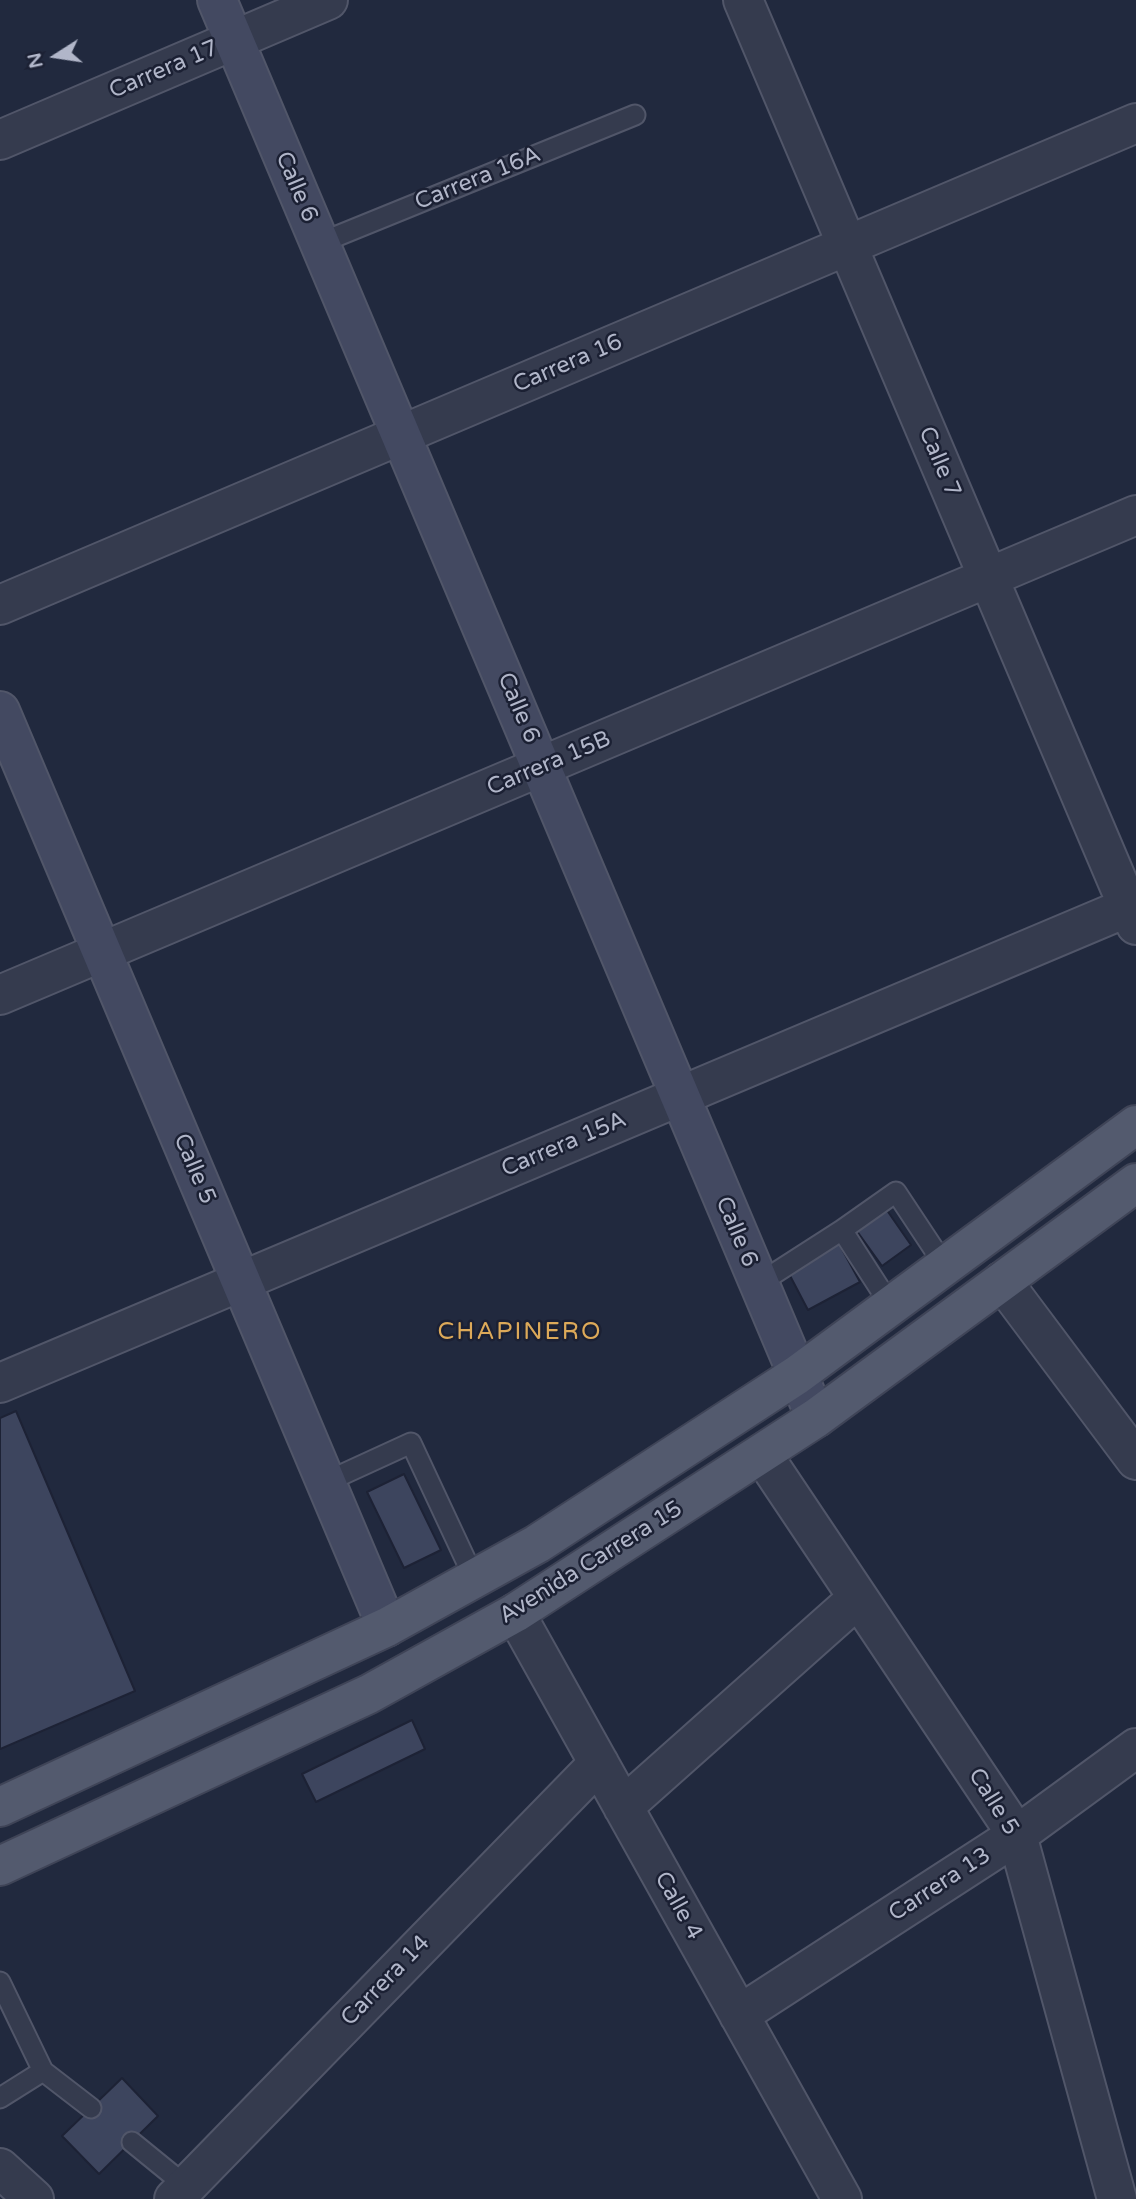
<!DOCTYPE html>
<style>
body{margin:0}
#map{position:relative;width:1136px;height:2199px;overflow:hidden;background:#21293e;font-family:"Varela Round",sans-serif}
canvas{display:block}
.north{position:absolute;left:21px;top:21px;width:70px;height:70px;-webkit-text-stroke:5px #1b2033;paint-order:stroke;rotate:258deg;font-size:19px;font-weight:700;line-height:28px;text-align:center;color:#b1b6c9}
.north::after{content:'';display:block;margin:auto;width:24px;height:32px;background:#b1b6c9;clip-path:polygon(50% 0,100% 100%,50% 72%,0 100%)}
</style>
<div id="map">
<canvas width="1136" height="2199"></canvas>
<div class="north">N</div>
</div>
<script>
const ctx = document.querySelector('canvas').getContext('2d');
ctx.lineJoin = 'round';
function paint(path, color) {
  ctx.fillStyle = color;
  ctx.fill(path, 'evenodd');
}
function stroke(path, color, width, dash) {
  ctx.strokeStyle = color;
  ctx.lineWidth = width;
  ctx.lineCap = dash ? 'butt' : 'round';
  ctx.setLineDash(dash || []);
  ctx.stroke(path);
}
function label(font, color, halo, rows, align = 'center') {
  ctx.font = font + ' "Varela Round",sans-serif';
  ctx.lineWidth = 5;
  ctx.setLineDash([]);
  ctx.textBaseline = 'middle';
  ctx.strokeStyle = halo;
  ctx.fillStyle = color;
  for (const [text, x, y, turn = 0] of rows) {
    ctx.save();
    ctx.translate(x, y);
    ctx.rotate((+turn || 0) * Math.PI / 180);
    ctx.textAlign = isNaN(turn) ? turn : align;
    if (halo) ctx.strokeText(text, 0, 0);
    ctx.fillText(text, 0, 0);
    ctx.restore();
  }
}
const building = new Path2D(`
 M884,1206L911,1245L882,1266L854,1227Z
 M837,1240L860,1282L808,1310L786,1268Z
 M16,1411L135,1691L0,1749V1418Z
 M404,1474L441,1550L404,1568L367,1492Z
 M412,1720L425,1749L316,1802L302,1774Z
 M122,2078L158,2116L99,2174L62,2136Z`);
const lane = new Path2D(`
 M320,243L635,115
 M842,1230L896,1192L945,1266
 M758,1284L842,1230L891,1306
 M326,1482L411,1443L475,1580
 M0,1982L43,2071L91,2108
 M0,2098L43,2071
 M132,2142L186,2186`);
const street = new Path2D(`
 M743,0L1136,925
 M0,140L328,0
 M0,605L1136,123
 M0,995L1136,515
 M1002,1281L1136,1460
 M0,1383L1128,907
 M762,1454L1017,1835L1117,2199
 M515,1613L842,2199
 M623,1807L858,1598
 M739,2015L1017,1835L1136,1748
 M0,2168L34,2199
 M174,2199L599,1763`);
const secondary = new Path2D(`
 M217,0L816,1418
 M0,711L387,1627`);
const primary = new Path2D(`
 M0,1807L387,1627L537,1544L797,1375L1136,1125
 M0,1866L369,1694L515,1613L816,1418L1136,1183`);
const streetNames = [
 ["Carrera 17",164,70,-23],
 ["Carrera 16A",478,179,-22],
 ["Calle 6",296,187,67],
 ["Carrera 16",568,364,-23],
 ["Calle 7",939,462,67],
 ["Calle 6",518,708,67],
 ["Carrera 15B",549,764,-23],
 ["Carrera 15A",564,1145,-23],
 ["Calle 5",194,1169,67],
 ["Calle 6",736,1232,67],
 ["Avenida Carrera 15",591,1563,-32],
 ["Calle 5",993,1802,58],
 ["Carrera 13",940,1885,-33],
 ["Calle 4",678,1906,61],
 ["Carrera 14",386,1981,-46]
];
const neighbourhoodNames = [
 ["CHAPINERO",520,1333]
];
paint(building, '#3d455e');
stroke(building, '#1d2235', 2);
stroke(lane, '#515669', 23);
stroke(street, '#515669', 42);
stroke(secondary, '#515669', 42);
stroke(primary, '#3f4457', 42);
stroke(lane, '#353b4e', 19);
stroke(street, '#353b4e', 38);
stroke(secondary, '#434961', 38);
stroke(primary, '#535a6e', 38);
label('23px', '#b1b6c9', '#1b2033', streetNames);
ctx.letterSpacing = '2px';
label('24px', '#dca959', '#1b2033', neighbourhoodNames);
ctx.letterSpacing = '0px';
</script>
